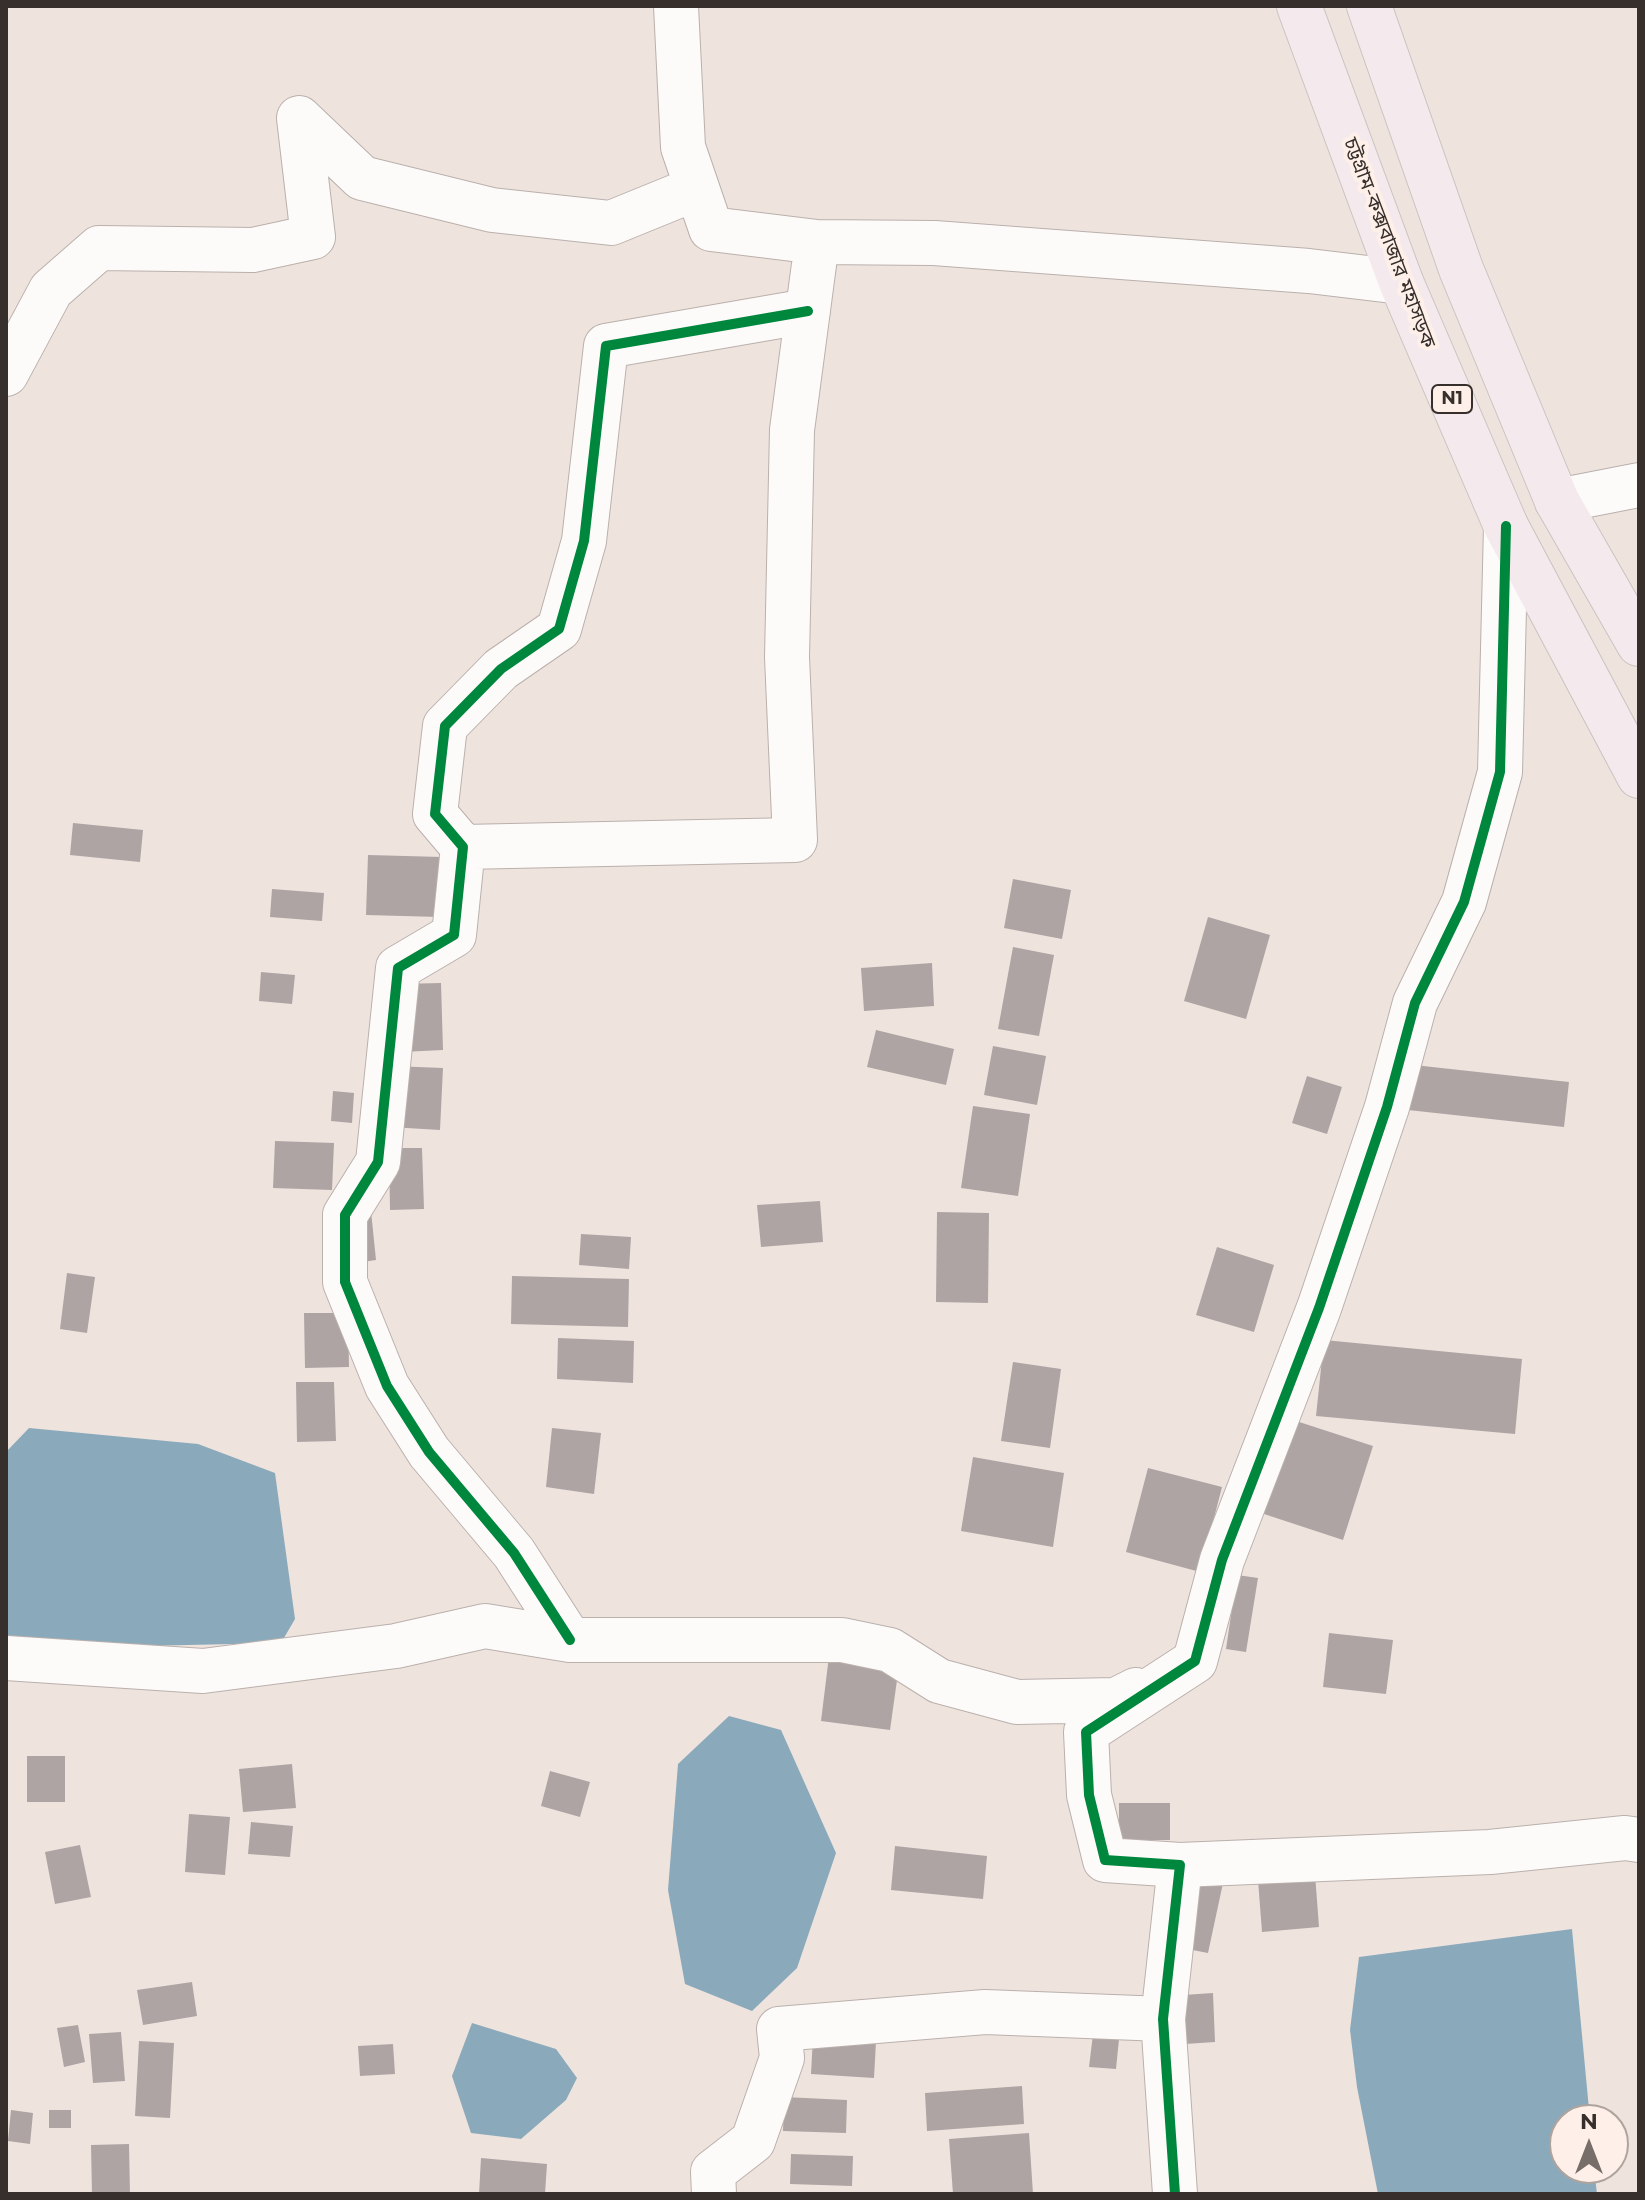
<!DOCTYPE html>
<meta charset="utf-8">
<style>
body{margin:0}
#map{position:relative;width:1645px;height:2200px;overflow:hidden;background:#efe3dd;font-family:Montserrat,sans-serif}
canvas{display:block}
.frame{position:absolute;inset:0;border:8px solid #372f2b;pointer-events:none}
.north{position:absolute;left:1549px;top:2104px;width:80px;height:80px;box-sizing:border-box;background:#fef0e9;border:2px solid #aea39d;border-radius:50%;rotate:0deg;font-size:22px;font-weight:700;line-height:32px;text-align:center;color:#372f2b}
.north::after{content:'';display:block;margin:auto;width:28px;height:36px;background:#776e69;clip-path:polygon(50% 0,100% 100%,50% 72%,0 100%)}
</style>
<div id="map">
<canvas width="1645" height="2200"></canvas>
<div class="frame"></div>
<div class="north">N</div>
</div>
<script>
const ctx = document.querySelector('canvas').getContext('2d');
ctx.lineJoin = 'round';
function paint(path, color) {
  ctx.fillStyle = color;
  ctx.fill(path, 'evenodd');
}
function stroke(path, color, width, dash) {
  ctx.strokeStyle = color;
  ctx.lineWidth = width;
  ctx.lineCap = dash ? 'butt' : 'round';
  ctx.setLineDash(dash || []);
  ctx.stroke(path);
}
function label(font, color, halo, rows, align = 'center') {
  ctx.font = font + ' Montserrat,"Noto Sans Bengali",sans-serif';
  ctx.lineWidth = 8;
  ctx.setLineDash([]);
  ctx.textBaseline = 'middle';
  ctx.strokeStyle = halo;
  ctx.fillStyle = color;
  for (const [text, x, y, turn = 0] of rows) {
    ctx.save();
    ctx.translate(x, y);
    ctx.rotate((+turn || 0) * Math.PI / 180);
    ctx.textAlign = isNaN(turn) ? turn : align;
    if (halo) ctx.strokeText(text, 0, 0);
    ctx.fillText(text, 0, 0);
    ctx.restore();
  }
}
const water = new Path2D(`
 M29,1428L198,1444L275,1473L295,1619L281,1643L93,1647L6,1641V1452Z
 M729,1716L781,1730L836,1853L797,1968L752,2011L685,1984L668,1890L678,1764Z
 M1572,1929L1590,2120H1565V2168H1594L1597,2194H1378L1357,2087L1350,2030L1359,1957Z
 M472,2023L556,2049L577,2078L566,2100L521,2139L471,2133L452,2076Z`);
const building = new Path2D(`
 M73,823L143,830L140,862L70,855Z
 M368,855L442,857L440,917L366,915Z
 M1013,879L1071,890L1062,939L1004,928Z
 M272,889L324,893L322,921L270,917Z
 M1208,917L1270,935L1246,1019L1184,1001Z
 M1013,947L1054,955L1039,1036L998,1029Z
 M932,963L934,1006L864,1011L861,968Z
 M261,972L295,975L292,1004L259,1001Z
 M441,983L443,1050L402,1052L400,984Z
 M876,1030L954,1049L946,1085L867,1067Z
 M993,1046L1046,1056L1037,1105L984,1095Z
 M1414,1065L1569,1082L1564,1127L1408,1110Z
 M393,1066L443,1068L440,1130L390,1127Z
 M1307,1076L1342,1087L1327,1134L1292,1123Z
 M333,1091L354,1093L352,1123L331,1121Z
 M973,1106L1030,1114L1018,1196L961,1188Z
 M275,1141L334,1143L332,1190L273,1188Z
 M389,1148H422L424,1209L390,1210Z
 M820,1201L823,1242L761,1247L757,1205Z
 M371,1211L376,1260L356,1263L352,1213Z
 M937,1212L989,1213L988,1303L936,1302Z
 M581,1234L631,1237L629,1269L579,1265Z
 M1217,1247L1274,1265L1254,1332L1196,1315Z
 M67,1273L95,1277L87,1333L60,1329Z
 M512,1276L629,1279L628,1327L511,1324Z
 M304,1313H348L349,1367L305,1368Z
 M558,1338L634,1341L633,1383L557,1379Z
 M1324,1340L1522,1359L1515,1434L1316,1416Z
 M1013,1362L1061,1369L1050,1448L1001,1441Z
 M296,1382H334L336,1441L297,1442Z
 M1287,1418L1373,1446L1343,1540L1258,1512Z
 M552,1428L601,1433L594,1494L546,1487Z
 M973,1457L1064,1473L1053,1547L961,1531Z
 M1148,1468L1222,1487L1200,1572L1126,1552Z
 M1237,1575L1258,1578L1246,1652L1226,1649Z
 M1329,1633L1393,1640L1386,1694L1323,1687Z
 M829,1656L899,1666L890,1730L821,1721Z
 M27,1756H65V1802H27Z
 M292,1764L296,1808L243,1812L239,1769Z
 M550,1771L590,1782L580,1817L541,1806Z
 M1119,1803H1170V1840H1119Z
 M189,1814L230,1817L225,1875L185,1872Z
 M251,1822L293,1826L290,1857L248,1854Z
 M80,1845L91,1897L55,1904L45,1852Z
 M895,1846L987,1856L983,1899L891,1890Z
 M1315,1874L1319,1927L1262,1932L1258,1880Z
 M1195,1878L1223,1883L1208,1953L1182,1948Z
 M192,1982L197,2016L143,2025L137,1990Z
 M1213,1993L1215,2042L1185,2044L1183,1995Z
 M78,2025L85,2062L64,2067L57,2028Z
 M1094,2026L1120,2029L1116,2069L1089,2067Z
 M121,2032L125,2081L93,2083L89,2034Z
 M813,2037L876,2041L874,2078L811,2074Z
 M139,2041L174,2043L170,2118L135,2116Z
 M393,2044L395,2074L360,2076L358,2046Z
 M1022,2086L1024,2124L927,2131L925,2093Z
 M784,2097L847,2100L846,2133L783,2131Z
 M11,2110L33,2113L30,2144L8,2141Z
 M49,2110H71V2128H49Z
 M1029,2133L1033,2194H953L949,2139Z
 M129,2144L130,2194H92L91,2145Z
 M791,2154L853,2156L852,2186L790,2184Z
 M481,2158L547,2164L545,2194H479Z`);
const minor = new Path2D(`
 M676,6L683,147L711,229L817,242L934,243L1309,271L1401,282
 M6,374L51,290L99,248L253,250L313,237L299,118L362,178L492,210L611,223L697,188
 M1557,501L1639,485
 M463,847L795,840L787,657L792,430L817,242
 M570,1640L514,1553L429,1452L387,1386L345,1282V1215L378,1162L398,968L454,935L463,847L435,814L445,726L501,669L559,629L584,541L606,346L808,311
 M6,1658L203,1671L396,1646L485,1626L570,1640H842L890,1650L939,1681L1017,1702L1116,1700L1136,1690
 M1180,1865L1490,1852L1625,1838L1639,1840
 M714,2194L713,2172L753,2141L782,2058L779,2029L985,2012L1163,2019
 M1175,2194L1163,2019L1180,1865L1105,1860L1089,1795L1086,1732L1195,1661L1222,1560L1319,1308L1387,1107L1415,1003L1464,902L1500,772L1506,526`);
const trunk = new Path2D(`
 M1299,6L1401,282L1506,526L1639,776
 M1369,6L1461,269L1557,501L1639,644`);
const cycleway = new Path2D(`
 M570,1640L514,1553L429,1452L387,1386L345,1282V1215L378,1162L398,968L454,935L463,847L435,814L445,726L501,669L559,629L584,541L606,346L808,311
 M1175,2194L1163,2019L1180,1865L1105,1860L1089,1795L1086,1732L1195,1661L1222,1560L1319,1308L1387,1107L1415,1003L1464,902L1500,772L1506,526`);
const shields = [
 [1452,399,40]
];
const shieldNames = [
 ["N1",1452,399]
];
const streetNames = [
 ["চট্টগ্রাম-কক্সবাজার মহাসড়ক",1389,243,69]
];
paint(water, '#8aaabc');
paint(building, '#aea4a3');
stroke(minor, '#bab0ac', 46);
stroke(trunk, '#cac3c1', 46);
stroke(minor, '#fdfbfa', 44);
stroke(trunk, '#f4eaed', 44);
stroke(cycleway, '#00873e', 10);
for (const [x, y, w] of shields) {
  const box = new Path2D();
  box.roundRect(x - w / 2, y - 14, w, 28, 6);
  ctx.fillStyle = '#fef0e9';
  ctx.fill(box);
  stroke(box, '#372f2b', 2);
}
label('bold 18px', '#372f2b', null, shieldNames);
label('20px', '#372f2b', '#fef0e9', streetNames);
</script>
